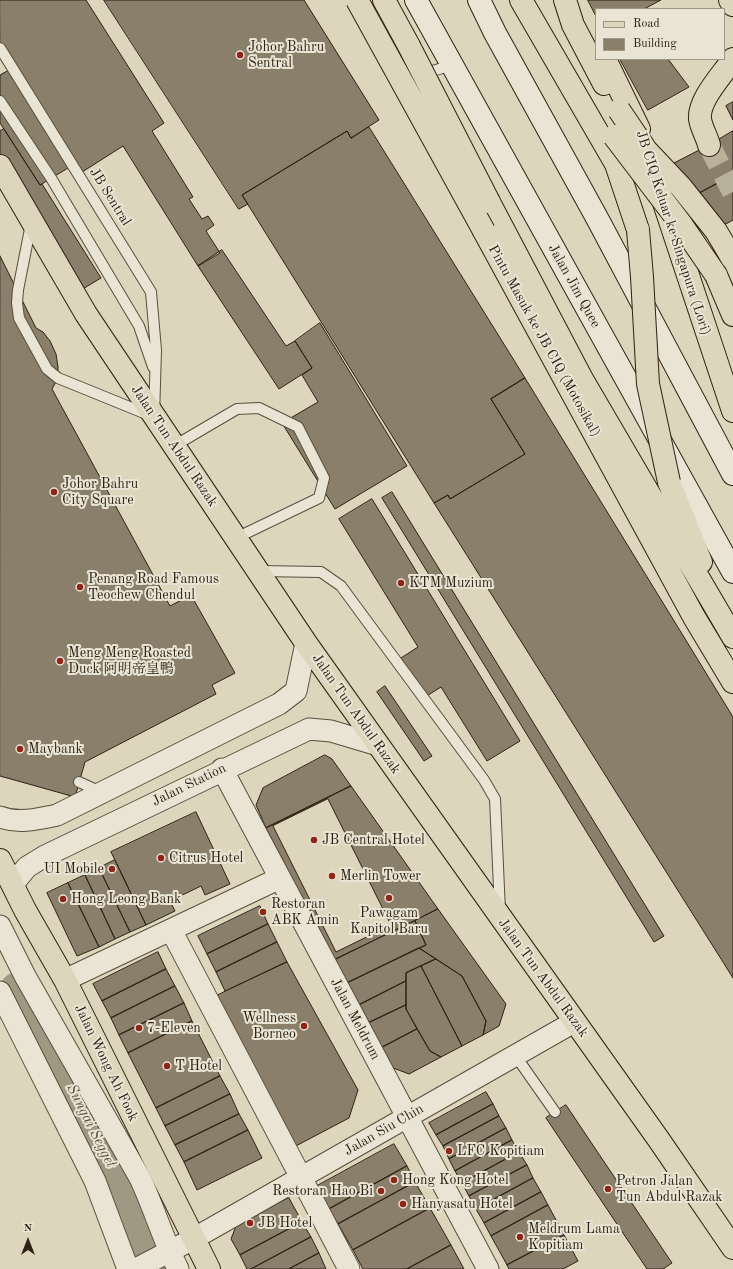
<!DOCTYPE html>
<meta charset="utf-8">
<style>
body{margin:0}
#map{position:relative;width:733px;height:1269px;overflow:hidden;background:#ddd5bc;font-family:"Old Standard TT",serif}
canvas{display:block}
.legend{position:absolute;left:595px;top:8px;width:130px;height:52px;box-sizing:border-box;background:#e9e4d3;border:1px solid #9e9687;margin:0;padding:5px 7px;list-style:none;font-size:12px;color:#2d2214}
.legend li{display:flex;align-items:center;gap:8px;height:20px}
.legend b{width:20px;border:1px solid #9e9687}
.north{position:absolute;left:8px;top:1221px;width:40px;height:40px;-webkit-text-stroke:3px #e9e4d3;paint-order:stroke;rotate:0deg;font-size:11px;font-weight:700;line-height:16px;text-align:center;color:#2d2214}
.north::after{content:'';display:block;margin:auto;width:14px;height:18px;background:#2d2214;clip-path:polygon(50% 0,100% 100%,50% 72%,0 100%)}
</style>
<div id="map">
<canvas width="733" height="1269"></canvas>
<ul class="legend">
<li><b style="height:5px;background:#ddd5bc"></b>Road</li>
<li><b style="height:11px;background:#897f6b"></b>Building</li>
</ul>
<div class="north">N</div>
</div>
<script>
const ctx = document.querySelector('canvas').getContext('2d');
ctx.lineJoin = 'round';
function stroke(path, color, width, dash) {
  ctx.strokeStyle = color;
  ctx.lineWidth = width;
  ctx.lineCap = dash ? 'butt' : 'round';
  ctx.setLineDash(dash || []);
  ctx.stroke(path);
}
function paint(path, color) {
  ctx.fillStyle = color;
  ctx.fill(path, 'evenodd');
}
function label(font, color, halo, rows, align = 'center') {
  ctx.font = font + ' "Old Standard TT","Noto Serif SC",serif';
  ctx.lineWidth = 4;
  ctx.setLineDash([]);
  ctx.textBaseline = 'middle';
  ctx.strokeStyle = halo;
  ctx.fillStyle = color;
  for (const [text, x, y, turn = 0] of rows) {
    ctx.save();
    ctx.translate(x, y);
    ctx.rotate((+turn || 0) * Math.PI / 180);
    ctx.textAlign = isNaN(turn) ? turn : align;
    if (halo) ctx.strokeText(text, 0, 0);
    ctx.fillText(text, 0, 0);
    ctx.restore();
  }
}
const river = new Path2D(`
 M18,991C51,1053 89,1114 118,1179C130,1208 135,1240 147,1269`);
const building = new Path2D(`
 M0,0H86L164,123L152,131L193,197L189,199L202,219L208,216L214,225L206,231L220,253L198,266L123,146L79,174L73,165L40,185L0,123V75L9,70L0,55Z
 M104,0H304L379,120L351,138L347,131L242,195L248,204L239,209Z
 M588,0H661L644,9H596V16Z
 M620,59H668L689,87L648,110Z
 M733,102V120L726,106Z
 M369,127L525,378L491,399L525,454L450,499L448,495L434,503L242,195L347,131L351,138Z
 M4,129L40,185L42,184L101,278L81,290L0,160V131Z
 M733,131V175L692,197L671,188L674,163L709,145Z
 M733,175V220L711,232L688,221L692,197Z
 M222,250L286,346L295,341L312,368L279,389L198,266Z
 M0,256L36,328L43,332L50,341L56,354L58,367V378L52,389L170,606L191,595L235,673L212,685L216,694L85,762L75,797L0,776Z
 M320,323L407,466L335,509L282,423L318,402L302,375L312,368L295,341Z
 M525,378L733,717V978L434,503L448,495L450,499L525,454L491,399Z
 M392,492L664,936L654,942L382,498Z
 M372,499L520,741L487,761L441,687L425,697L401,658L418,647L339,519Z
 M385,686L432,756L424,761L377,692Z
 M325,755L332,759L351,786L266,828L256,805L263,788Z
 M351,786L438,909L334,960L266,828Z
 M328,799L391,925L336,952L273,826Z
 M196,812L230,884L205,895L201,886L170,901L175,911L146,925L111,852Z
 M115,860L146,925L130,932L99,868Z
 M99,868L130,932L115,939L85,875Z
 M85,875L115,939L99,947L68,883Z
 M68,883L99,947L77,956L47,893Z
 M260,906L268,924L207,954L198,936Z
 M438,909L506,1004L499,1026L483,1035L486,1021L462,976L419,948L426,945L415,921Z
 M415,921L426,945L345,984L334,960Z
 M268,924L277,942L216,972L207,954Z
 M277,942L287,962L225,991L216,972Z
 M419,948L436,959L406,973V981L357,1006L345,984Z
 M158,952L166,969L102,1001L93,984Z
 M436,959L462,976L486,1021L483,1035L462,1046L421,966Z
 M287,962L358,1090L349,1118L292,1148L212,998Z
 M421,966L462,1046L441,1057L430,1051L406,1009V973Z
 M166,969L175,986L111,1018L102,1001Z
 M406,981V1005L366,1024L357,1006Z
 M175,986L184,1003L119,1035L111,1018Z
 M184,1003L192,1021L128,1053L119,1035Z
 M406,1005V1009L417,1029L379,1049L366,1024Z
 M192,1021L220,1076L156,1108L128,1053Z
 M417,1029L430,1051L441,1057L409,1074L388,1066L379,1049Z
 M220,1076L230,1094L165,1126L156,1108Z
 M486,1092L493,1104L436,1135L429,1123Z
 M230,1094L239,1114L175,1145L165,1126Z
 M493,1104L499,1116L443,1146L436,1135Z
 M566,1105L672,1263L663,1269H647L546,1118Z
 M239,1114L248,1130L184,1162L175,1145Z
 M499,1116L506,1128L449,1159L443,1146Z
 M506,1128L512,1140L455,1171L449,1159Z
 M248,1130L262,1158L197,1190L184,1162Z
 M512,1140L519,1152L462,1183L455,1171Z
 M394,1144L407,1166L329,1209L317,1186Z
 M519,1152L527,1165L469,1196L462,1183Z
 M527,1165L533,1178L476,1209L469,1196Z
 M407,1166L415,1182L338,1224L329,1209Z
 M533,1178L541,1192L484,1223L476,1209Z
 M415,1182L430,1208L353,1250L338,1224Z
 M541,1192L548,1205L491,1236L484,1223Z
 M289,1198L302,1222L240,1255L231,1239L236,1226Z
 M548,1205L564,1235L507,1265L491,1236Z
 M430,1208L451,1245L407,1269H363L353,1250Z
 M302,1222L311,1237L251,1269H247L240,1255Z
 M564,1235L578,1261L563,1269H509L507,1265Z
 M311,1237L319,1253L289,1269H251Z
 M451,1245L464,1269H407Z
 M319,1253L326,1269H289Z`);
const highwayTunnel = new Path2D(`
 M709,145L733,192`);
const lane = new Path2D(`
 M0,48L151,292L156,350L154,417L58,378L47,369L19,318L17,303L18,290L31,224
 M398,67C416,79 433,71 451,65
 M0,101L51,178L139,326L153,367
 M174,446L237,409L259,408L298,427L324,478L319,498L236,538
 M258,571L321,572L341,586L484,780L495,799L500,911
 M79,782L103,793
 M515,1055L555,1112`);
const street = new Path2D(`
 M222,769L488,1269
 M0,817C19,824 38,819 57,815L279,704L296,691L306,643
 M13,884L27,867L45,856L309,729L331,731L378,745
 M0,926L25,976L140,1178C154,1208 163,1239 178,1269
 M171,930L349,1269
 M65,980L280,878
 M0,992L95,1181L128,1269
 M136,1269L193,1239L574,1022`);
const secondary = new Path2D(`
 M416,0L733,572
 M479,0L495,33L597,218L733,474`);
const primary = new Path2D(`
 M0,166L86,314L306,643L659,1140L733,1248
 M0,860L25,910L65,980L209,1269`);
const highway = new Path2D(`
 M384,0L409,46
 M521,0L616,164L638,230
 M565,0L573,25L604,84
 M730,0L733,5
 M605,59L639,129
 M709,145C707,137 701,127 700,119C698,100 723,74 733,59
 M489,202L582,379L733,637
 M664,203L733,411
 M484,231L694,617L733,682
 M716,275L733,315
 M669,482L701,562`);
const highwayBridge = new Path2D(`
 M357,0L484,231
 M409,46L489,202
 M619,110L646,150L681,187L716,231L732,258
 M614,136L681,224L716,275
 M638,230L642,277L648,384L669,482`);
const markers = [
 [240,55,4,"#8f2418"],
 [54,492,4,"#8f2418"],
 [401,583,4,"#8f2418"],
 [80,587,4,"#8f2418"],
 [60,661,4,"#8f2418"],
 [20,749,4,"#8f2418"],
 [314,840,4,"#8f2418"],
 [161,858,4,"#8f2418"],
 [112,869,4,"#8f2418"],
 [332,876,4,"#8f2418"],
 [389,898,4,"#8f2418"],
 [63,899,4,"#8f2418"],
 [263,912,4,"#8f2418"],
 [304,1026,4,"#8f2418"],
 [139,1028,4,"#8f2418"],
 [167,1066,4,"#8f2418"],
 [449,1151,4,"#8f2418"],
 [394,1180,4,"#8f2418"],
 [608,1189,4,"#8f2418"],
 [381,1191,4,"#8f2418"],
 [403,1204,4,"#8f2418"],
 [250,1223,4,"#8f2418"],
 [520,1237,4,"#8f2418"]
];
const poiNames = [
 ["Johor Bahru",248,47],
 ["Sentral",248,63],
 ["Johor Bahru",62,484],
 ["City Square",62,500],
 ["Penang Road Famous",88,579],
 ["Teochew Chendul",88,595],
 ["KTM Muzium",409,583],
 ["Meng Meng Roasted",68,653],
 ["Duck 阿明帝皇鴨",68,669],
 ["Maybank",28,749],
 ["JB Central Hotel",322,840],
 ["Citrus Hotel",169,858],
 ["UI Mobile",104,869,"right"],
 ["Merlin Tower",340,876],
 ["Hong Leong Bank",71,899],
 ["Restoran",271,904],
 ["ABK Amin",271,920],
 ["Pawagam",389,913,"center"],
 ["Kapitol Baru",389,929,"center"],
 ["Wellness",296,1018,"right"],
 ["Borneo",296,1034,"right"],
 ["7-Eleven",147,1028],
 ["T Hotel",175,1066],
 ["LFC Kopitiam",457,1151],
 ["Hong Kong Hotel",402,1180],
 ["Petron Jalan",616,1181],
 ["Tun Abdul Razak",616,1197],
 ["Restoran Hao Bi",373,1191,"right"],
 ["Hanyasatu Hotel",411,1204],
 ["JB Hotel",258,1223],
 ["Meldrum Lama",528,1229],
 ["Kopitiam",528,1245]
];
const streetNames = [
 ["JB Sentral",110,197,58],
 ["JB CIQ Keluar ke Singapura (Lori)",673,233,72],
 ["Jalan Jim Quee",574,286,61],
 ["Pintu Masuk ke JB CIQ (Motosikal)",544,341,61],
 ["Jalan Tun Abdul Razak",174,446,56],
 ["Jalan Tun Abdul Razak",356,714,55],
 ["Jalan Station",189,785,-26],
 ["Jalan Tun Abdul Razak",543,978,54],
 ["Jalan Meldrum",355,1019,62],
 ["Jalan Wong Ah Fook",106,1063,64],
 ["Jalan Siu Chin",384,1130,-30]
];
const waterNames = [
 ["Sungai Segget",91,1126,63]
];
stroke(river, '#a19883', 38);
paint(building, '#897f6b');
stroke(building, '#2d2214', 1);
stroke(highwayTunnel, '#bab19a', 22, [22, 11]);
stroke(lane, '#594f3e', 12);
stroke(street, '#594f3e', 23);
stroke(secondary, '#2d2214', 24);
stroke(primary, '#2d2214', 24);
stroke(highway, '#2d2214', 24);
stroke(lane, '#e9e4d3', 10);
stroke(street, '#e9e4d3', 21);
stroke(secondary, '#e9e4d3', 22);
stroke(primary, '#ddd5bc', 22);
stroke(highway, '#ddd5bc', 22);
stroke(highwayBridge, '#2d2214', 24, []);
stroke(highwayBridge, '#ddd5bc', 22);
for (const [x, y, r, color] of markers) {
  const dot = new Path2D();
  dot.arc(x, y, r, 0, 2 * Math.PI);
  ctx.fillStyle = color;
  ctx.fill(dot);
  stroke(dot, '#e9e4d3', 1.5);
}
label('14px', '#2d2214', '#e9e4d3', poiNames, 'left');
label('14px', '#2d2214', '#e9e4d3', streetNames);
label('italic 15px', '#564b3b', '#e9e4d3', waterNames);
</script>
